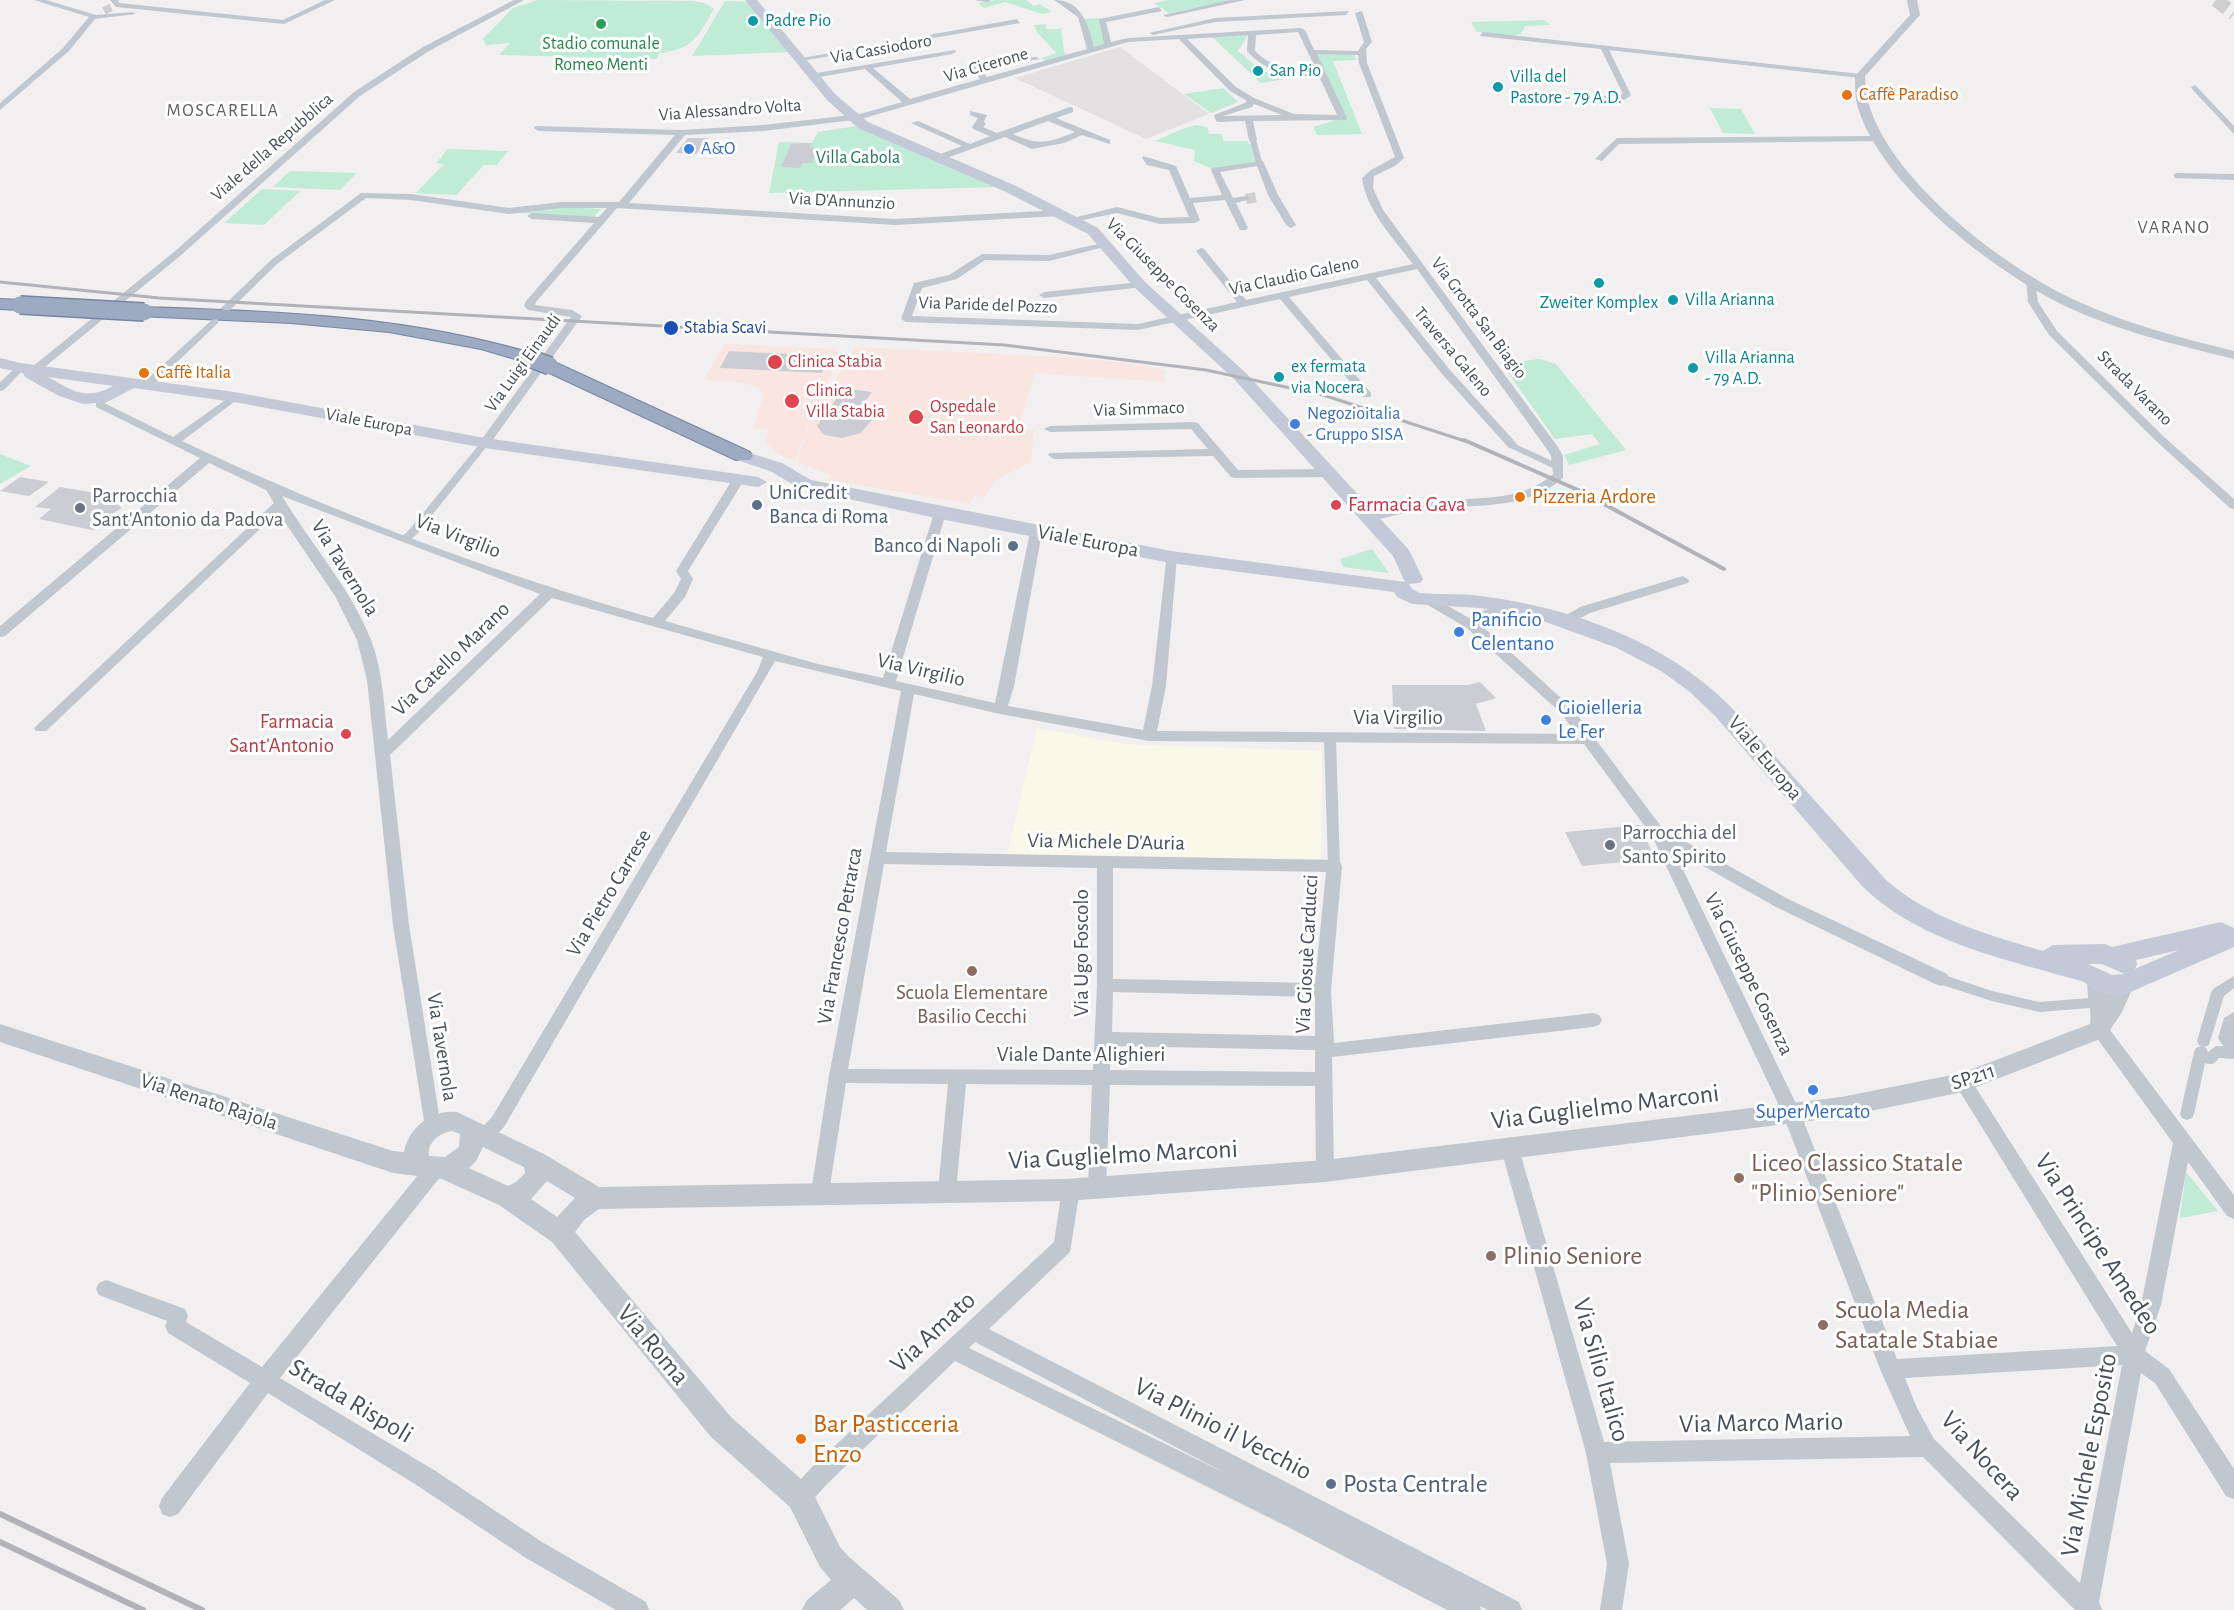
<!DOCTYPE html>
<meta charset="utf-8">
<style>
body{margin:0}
canvas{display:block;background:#f1efef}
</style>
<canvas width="2234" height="1610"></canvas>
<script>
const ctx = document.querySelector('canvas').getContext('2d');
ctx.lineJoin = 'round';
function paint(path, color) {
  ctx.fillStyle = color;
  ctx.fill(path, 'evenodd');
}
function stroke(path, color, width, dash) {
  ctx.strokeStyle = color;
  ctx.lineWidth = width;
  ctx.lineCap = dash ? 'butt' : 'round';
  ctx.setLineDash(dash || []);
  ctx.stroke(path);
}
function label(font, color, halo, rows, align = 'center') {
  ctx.font = font + ' "Alegreya Sans",sans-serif';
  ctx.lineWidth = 6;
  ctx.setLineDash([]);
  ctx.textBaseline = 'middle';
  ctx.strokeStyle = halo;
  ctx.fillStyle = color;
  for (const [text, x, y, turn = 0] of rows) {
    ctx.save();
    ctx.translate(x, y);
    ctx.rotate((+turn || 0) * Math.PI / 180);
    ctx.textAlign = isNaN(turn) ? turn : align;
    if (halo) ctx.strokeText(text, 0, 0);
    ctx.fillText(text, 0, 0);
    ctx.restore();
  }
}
const commercial = new Path2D(`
 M1037,728L1125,744L1322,751L1321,859L1007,854Z`);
const education = new Path2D(`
 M1120,47L1209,114L1146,139L1015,78Z`);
const medical = new Path2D(`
 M725,344L833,349L839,353L820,405L855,347L1063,357L1129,363L1165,370V382L1035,373L1018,429L1034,430L1031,462L994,481L985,497L974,496L969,504L829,480L832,475L797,462L815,405L795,461L776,453L765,441L769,429H753L763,397L760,388L744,383L704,380Z`);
const green = new Path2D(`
 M538,0L692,1L705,3L714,9C698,36 694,49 660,53L656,59L499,55L510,43L486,45L483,39L513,8Z
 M996,0H1026L1034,6L1040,4L1052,12L1042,14L1005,2L984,8L978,3Z
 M1170,0H1233L1169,13L1154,3Z
 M725,1L752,2L790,52L692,56Z
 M1100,18L1107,45L1091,50L1082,19Z
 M1544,20L1551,25L1525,26L1521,34L1513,36L1477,32L1471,22Z
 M1046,24V29H1061L1064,52L1069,56L1046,62L1042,58L1056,53L1037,32L1034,25Z
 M1249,33L1238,51L1261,70L1284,79L1261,83L1212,37Z
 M1353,52L1356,60L1333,61L1362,134L1317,135L1313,127L1342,118L1311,53Z
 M1223,88L1238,102L1211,113L1184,94Z
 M1710,108L1741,109L1755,134L1723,133Z
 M863,125L999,187L769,193L779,142L812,143L818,132Z
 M1196,125L1207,127L1209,134H1222L1224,141H1248L1249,144H1253L1260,163L1215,170L1194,161L1195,150L1155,141C1172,134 1176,130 1196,125Z
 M448,149L508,151L497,165H484L456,195L416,193L444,164L436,163Z
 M290,171L357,173L340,190L273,187Z
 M262,189L300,191L264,225L224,223Z
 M568,207L601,209L594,217L519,213L521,210Z
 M1539,359L1556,364L1626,450L1569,465L1564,455L1600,444L1592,434L1555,439L1502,364Z
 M0,454L31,466L0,484Z
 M1372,549L1389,573L1343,567L1340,559Z
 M2186,1172L2218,1211L2180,1218Z`);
const building = new Path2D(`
 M688,138H709L696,154L676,153Z
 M812,143L809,148H818L812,163H802L800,168L781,167L791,144Z
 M729,351L829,356L822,373L720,368Z
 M844,388L872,392L862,405L881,409L861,433L842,438L824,435L817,426Z
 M20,477L49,482L29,496L0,491Z
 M60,487L107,495L122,508L115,512L109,525L92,530L39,519L51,509L35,507Z
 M1480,682L1496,698L1476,704L1486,731L1394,729L1392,685H1468Z
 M1640,825L1655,859L1582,866L1565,832Z`);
const minorTunnelFar1 = new Path2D(`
 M104,11L114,6`);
const minorTunnel = new Path2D(`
 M1246,199L1257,197`);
const trunkTunnel = new Path2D(`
 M2216,0L2234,14`);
const pedestrian = new Path2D(`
 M1253,138L1256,140L1263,165L1256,163L1250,140Z
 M485,440L488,441V445L417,534L409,541H401V537L409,530L482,441Z
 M1513,443L1561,465L1563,467L1558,470L1555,469L1510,448L1508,446Z
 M1330,735L1336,739L1340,866L1338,869H1330L1328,866L1324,739Z
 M1941,974L1992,991L2039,1002L2102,997L2107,998L2109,1002L2107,1006L2102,1007L2039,1012L1992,1001L1936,983L1934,979L1936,975Z
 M2234,976V988L2224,996L2209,1045L2204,1047L2199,1045L2197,1041L2211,993L2213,989Z
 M2201,1046L2206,1048L2208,1052L2216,1046L2234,1047V1059L2219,1058C2215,1063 2212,1066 2205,1063L2194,1114L2192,1118L2187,1120L2182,1118L2180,1114L2194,1052L2196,1048Z`);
const minor = new Path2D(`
 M34,0H46L96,15L132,12L136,14L95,19L69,51L0,110V103L63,48L89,17Z
 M110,0H118L119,3L283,20L325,0H335L284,24L116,7Z
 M514,0H524L429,51L360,96L180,256L40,371H32V367L174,252L354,92L423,47Z
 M974,0H991L987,2Z
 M1054,0C1082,0 1088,25 1094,47L1104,44L1099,19L1159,7L1162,11L1106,22L1111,42L1128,38L1301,28L1305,30L1314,50L1358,51L1364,42L1355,13L1362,11L1372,42L1366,49L1367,63L1404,158L1395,166L1374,176L1373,188L1383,210L1558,447L1563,456V478C1524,513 1466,503 1418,510C1404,512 1376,522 1364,520V514C1386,508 1409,503 1432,501C1473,497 1521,503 1553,474L1551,456L1546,448L1417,269L1376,278L1450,370L1517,444V448H1509L1442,374L1367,280L1289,297L1371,393V397H1363L1280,299L1138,330L906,322L901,319L914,283L949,275L982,254L1049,255L1107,242L1112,245L1049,261L985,260L957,279L922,288L912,316L1138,324L1237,302L1196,251L1201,248L1204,249L1246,300L1413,264C1394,239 1366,210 1362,178L1371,170L1395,157L1359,63L1358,55L1317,54L1347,118L1346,120L1253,121L1257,140L1253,143L1249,140L1245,121L1219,122L1216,121L1214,115L1245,103L1247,101L1230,91L1179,39L1128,42L861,119L763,131L685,135L629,203L895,219L1060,210L1065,213L1060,216L895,225L617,208L536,302L535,305L572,310L582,316L489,445L485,446L479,443L571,317L528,310L524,306L526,301L594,223L532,219L527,216L532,213L599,217L607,208H561L509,214L411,200L366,198L277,264L229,311L220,309L271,260L361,193L411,194L509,208L561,202H619L675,135L538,131L534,128L535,126L682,130L763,125L860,114L902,102L865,69L814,78H811V74L955,50L956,52L952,54L873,68L910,99L980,79L969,66L970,64L1036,57L1040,59L979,68L987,77L1087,49L1078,17ZM1298,32L1317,71C1293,73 1271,67 1255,51L1256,35ZM1248,35L1247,51C1265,72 1292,78 1319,76L1337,115L1294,114L1254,98L1236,87L1187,39ZM1254,104L1282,115L1223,116L1252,107Z
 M1230,0H1245L1167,17L1163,15Z
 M1349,11L1346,15L1215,22L1153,35L1149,33L1215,18Z
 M1017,19L1020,23L801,61L797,59Z
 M1483,32L1860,74L1864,76L1860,78L1609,50L1631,95C1623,104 1601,105 1591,99L1592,97L1623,94L1601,49L1480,36Z
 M2195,85L2234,126V134L2192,89L2191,87Z
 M1070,107L1073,108V112L1056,118L1110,140V144L1082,135L1064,143L1032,149L1005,137L938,161L934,158L935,156L962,146L911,123L918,121L970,144L990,136L973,129L972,127L978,118L970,115V111L987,115L984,122L986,124L983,127L997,133ZM1048,121L1075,132C1048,143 1039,146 1013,134Z
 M1878,136L1881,137V141L1619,144L1602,161L1595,159L1617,138Z
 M1143,156L1176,166L1190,198L1222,195L1211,170L1212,168L1263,161L1278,195L1296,225L1291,228L1286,225L1268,195L1257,166L1220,172L1233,198L1246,196L1251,199L1236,203L1248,228L1246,230H1240L1225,200L1193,203L1200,220L1195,223L1160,224L1117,213L1073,222V218L1117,207L1160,218L1189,217L1169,170L1147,165L1142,158Z
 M2177,173L2234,174V180L2174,178V174Z
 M2026,281L2035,283L2038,302L2057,331L2163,436L2234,499V509L2230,508L2155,440L2049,335L2028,302Z
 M1140,282L1145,285L1144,287L1044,298L1039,295L1044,292Z
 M214,318L218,319V323L151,387H143V383Z
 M19,365L24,368L23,370L4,390L0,391V382Z
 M234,394L240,397L238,399L182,441C332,512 493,573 653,618L674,593L681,579L676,571L732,480L738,476L742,477L744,480L688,571L693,579L685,597L665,621L818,664L883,678L934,513L940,509L944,510L946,513L896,681L995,703L1030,532L1032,529H1040L1042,532L1014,686L1008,706L1143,730L1152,686L1167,554H1175L1177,557L1166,686L1157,731L1576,734L1562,714L1467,628L1416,598L1423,594L1428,595L1471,619L1480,611L1519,606L1521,609L1519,612L1489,617L1483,623V627L1572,708L1663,829L1788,899L1947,974L1949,979L1947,984L1941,986L1935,984L1776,907L1673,849L1800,1112L1897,1359L2117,1346L1957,1087L1954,1082L1957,1077L1963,1075L1969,1077L2132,1333L2141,1305L2173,1143L2091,1030L2109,1003L2119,982L2125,980L2131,982L2133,987L2122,1012L2110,1030L2234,1195V1219L2227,1216L2188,1162L2161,1305L2145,1351L2169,1369L2234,1469V1499L2226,1496L2155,1383L2141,1373L2099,1602L2102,1610H2075L1923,1457L1610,1463L1629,1564L1622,1610H1600L1607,1564L1586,1453L1501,1149L1504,1143L1510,1141L1516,1143L1519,1149L1604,1442L1910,1436L1880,1369L1782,1112L1652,836L1584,744L1149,741L1000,714L914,694L886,852L1334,860L1340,862L1342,866L1331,990L1334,1043L1593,1013L1599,1015L1602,1020L1599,1025L1593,1027L1332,1057L1334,1171L1332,1177L1325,1179L1318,1177L1316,1171L1315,1086L1110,1085L1106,1187L1104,1193L1097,1195L1090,1193L1088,1187L1092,1085L966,1084L956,1191L954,1197L947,1199L940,1197L938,1191L948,1084L846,1083L829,1192L827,1198L820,1200L813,1198L811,1192L829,1076L901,691L775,661L504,1127C495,1136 485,1152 472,1147L469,1141L492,1117L757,672L763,657L552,598L390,755L409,925L441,1127L438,1133L432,1135L426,1133L393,925L367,680L357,640L335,596L278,512L46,731H36L34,728L274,503L266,490L209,463L5,636L0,637V626L200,458L96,407V397H104L106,404L173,437ZM282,496L540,594L388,740C384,707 383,671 371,640C352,590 308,540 282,496ZM884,864L1097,868V985L1093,1070L848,1069ZM1113,868L1326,872L1315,983L1113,979ZM1113,992L1315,997V1036L1112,1032ZM1111,1046L1315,1050V1072L1110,1070ZM2122,1365L2080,1583L1934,1439L1917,1408L1905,1378Z
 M1194,422L1198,423L1238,470L1327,469L1333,473L1327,477L1235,478L1231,477L1213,456L1054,459L1048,455L1050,453L1208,449L1191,429L1050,432L1044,429L1050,426Z
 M1683,576L1689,580L1688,583L1590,613L1569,624H1559L1557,621L1580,607Z
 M2234,1012V1056L2228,1054L2218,1038L2224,1018Z
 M434,1162L441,1164L443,1170L441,1176L280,1378L434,1470L542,1542L646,1602L649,1610H616L526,1558L418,1486L268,1393L178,1514L170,1517L162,1514L159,1506L162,1498L250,1383L168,1333L165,1326L167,1321L99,1295L96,1289L99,1283L106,1280L185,1309L188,1316L186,1322L262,1367L427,1164Z
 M1071,1181L1078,1183L1080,1189L1070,1252L989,1329L1519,1602L1522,1610H1488L1480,1606L1481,1610H1447L1290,1528L955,1361L827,1484L808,1505L800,1508L792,1505L789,1497L792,1489L811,1468L1054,1242L1062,1189L1064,1183ZM975,1342L1229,1475L969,1348Z`);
const tertiary = new Path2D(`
 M1907,0H1917L1920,15L1865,76C1866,87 1866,98 1870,108C1895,184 2006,269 2077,301C2127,324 2181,338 2234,351V359C2177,345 2118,331 2065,306C1994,271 1882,186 1858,108C1855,98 1855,86 1855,76L1910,15Z
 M2098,971L2106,974C2115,991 2117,1019 2108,1036L1963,1092L1841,1117L1325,1182L1066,1201L599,1209L584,1220L575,1232L731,1417L810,1487L840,1547L849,1557L899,1600L904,1610H867L854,1598L840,1610H802L807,1600L831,1580L820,1567L790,1507L711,1437L552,1242L499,1205L442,1179L393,1173L0,1042V1024L393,1151L404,1152C409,1127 432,1109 457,1112L544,1154L599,1187L1066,1179L1325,1160L1841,1097L1962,1073L2090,1024C2093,1009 2083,988 2090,974ZM452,1131L460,1134L459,1147L445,1157L429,1156C427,1143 439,1133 452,1131ZM483,1147L524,1167L525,1173L516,1182L508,1186L469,1168L476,1161ZM547,1181L575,1198L557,1217L531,1199Z`);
const secondary = new Path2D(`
 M745,0H757L835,94L868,122L1016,186L1098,228L1145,282L1246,373L1409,550L1423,579L1420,583L1409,584L1412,589L1420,593C1440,595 1460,593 1480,596C1570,607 1666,641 1731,707L1887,881C1931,919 1988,935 2043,951L2053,945L2105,944L2112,947L2221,922L2234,928V947L2119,997L2096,991L2084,982C2007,959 1922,944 1862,886L1716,717L1690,692L1661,671L1617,648L1546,622L1480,608L1412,604L1397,597L1394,592L1171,563L940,519L799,488L770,471L737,460L734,456L743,451L782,463L811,480L1171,551L1405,582L1393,556L1234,379L1135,288L1088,234L1006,192L858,128L827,100ZM2179,950L2135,969L2137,964L2136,960ZM2088,964H2102L2125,974L2112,975Z
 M0,358L20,363L234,392L485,438L758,477L767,482L758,487L485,448L234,402L134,388L107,402L83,404L59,396L25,377L23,373L0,368ZM48,377L113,386C86,401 73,391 48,377Z`);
const trunk = new Path2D(`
 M0,299L20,300L29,305L20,310L0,309Z
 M144,307C282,312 404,315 538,355L541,359L532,364L481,349L389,332L291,323L138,316L135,312L138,308Z
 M550,360L750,452L753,456L750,460H736L543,370L541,366L543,362Z`);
const railFar2 = new Path2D(`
 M0,282L159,298L1004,345L1206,370L1323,395L1468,442`);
const railFar1 = new Path2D(`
 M1464,440L1578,490L1724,569`);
const rail = new Path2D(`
 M0,1514L202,1610
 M0,1542L143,1610`);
const trunkBridge = new Path2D(`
 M20,305L144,312
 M532,359L550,366`);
const markers = [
 [753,21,6,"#0f9aa8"],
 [601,24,6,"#2e9e5b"],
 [1258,71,6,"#0f9aa8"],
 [1498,87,6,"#0f9aa8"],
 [1847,95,6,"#e8710a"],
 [689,149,6,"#3f7fe0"],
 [1599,283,6,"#0f9aa8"],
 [1673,300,6,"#0f9aa8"],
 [671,328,8,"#1a4fb4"],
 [775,362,8,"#e0444e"],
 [1693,368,6,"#0f9aa8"],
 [144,373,6,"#e8710a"],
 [1279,377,6,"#0f9aa8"],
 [792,401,8,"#e0444e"],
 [916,417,8,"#e0444e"],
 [1295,424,6,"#3f7fe0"],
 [1520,497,6,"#e8710a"],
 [757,505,6,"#5c6f8a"],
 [1336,505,6,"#e0444e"],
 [80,508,6,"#6b7280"],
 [1013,546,6,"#5c6f8a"],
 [1459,632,6,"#3f7fe0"],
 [1546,720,6,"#3f7fe0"],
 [346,734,6,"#e0444e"],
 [1610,845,6,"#6b7280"],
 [972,971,6,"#8d6e63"],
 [1813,1090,6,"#3f7fe0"],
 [1739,1178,6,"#8d6e63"],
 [1491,1256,6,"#8d6e63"],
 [1823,1325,6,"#8d6e63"],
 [801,1439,6,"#e8710a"],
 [1331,1484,6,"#5c6f8a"]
];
const farCulturenames = [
 ["Padre Pio",765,21],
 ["San Pio",1270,71],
 ["Villa del",1510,77],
 ["Pastore - 79 A.D.",1510,98],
 ["Villa Arianna",1685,300],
 ["Zweiter Komplex",1599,303,"center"],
 ["Villa Arianna",1705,358],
 ["- 79 A.D.",1705,379],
 ["ex fermata",1291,367],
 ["via Nocera",1291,388]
];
const farLeisurenames = [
 ["Stadio comunale",601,44],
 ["Romeo Menti",601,65]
];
const farStreetnames = [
 ["Via Cassiodoro",881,49,-10],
 ["Via Cicerone",986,65,-16],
 ["Via Alessandro Volta",730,110,-4],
 ["Viale della Repubblica",272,147,-41],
 ["Via D'Annunzio",842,201,3],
 ["Via Giuseppe Cosenza",1163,275,45],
 ["Via Claudio Galeno",1294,276,-12],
 ["Via Paride del Pozzo",988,305,2],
 ["Via Grotta San Biagio",1479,318,53],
 ["Traversa Galeno",1453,352,50],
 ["Via Luigi Einaudi",523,363,-54],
 ["Strada Varano",2135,388,45],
 ["Via Simmaco",1139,409,-2],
 ["Viale Europa",369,422,11]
];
const farFoodnames = [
 ["Caffè Paradiso",1859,95],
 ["Caffè Italia",156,373]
];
const farNeighbourhoodnames = [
 ["MOSCARELLA",223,111],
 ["VARANO",2174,228]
];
const farShopnames = [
 ["A&O",701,149],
 ["Negozioitalia",1307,414],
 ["- Gruppo SISA",1307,435]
];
const farParknames = [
 ["Villa Gabola",858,158]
];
const farTransitnames = [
 ["Stabia Scavi",684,328]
];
const farHealthnames = [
 ["Clinica Stabia",788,362],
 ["Clinica",806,391],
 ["Villa Stabia",806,412],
 ["Ospedale",930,407],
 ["San Leonardo",930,428]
];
const serviceNames = [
 ["UniCredit",769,493],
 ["Banca di Roma",769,517],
 ["Banco di Napoli",1001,546,"right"]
];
const worshipNames = [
 ["Parrocchia",92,496],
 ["Sant'Antonio da Padova",92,520],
 ["Parrocchia del",1622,833],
 ["Santo Spirito",1622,857]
];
const foodNames = [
 ["Pizzeria Ardore",1532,497]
];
const healthNames = [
 ["Farmacia Gava",1348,505],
 ["Farmacia",334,722,"right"],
 ["Sant'Antonio",334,746,"right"]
];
const streetNames = [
 ["Via Virgilio",458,536,21],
 ["Viale Europa",1088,541,11],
 ["Via Tavernola",345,568,58],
 ["Via Catello Marano",451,659,-44],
 ["Via Virgilio",921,670,13],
 ["Via Virgilio",1398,718],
 ["Viale Europa",1765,758,50],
 ["Via Michele D'Auria",1106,842,1],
 ["Via Pietro Carrese",609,893,-59],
 ["Via Francesco Petrarca",840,936,-80],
 ["Via Ugo Foscolo",1082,953,-90],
 ["Via Giosuè Carducci",1307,954,-87],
 ["Via Giuseppe Cosenza",1749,974,64],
 ["Via Tavernola",442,1047,81],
 ["Viale Dante Alighieri",1081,1055],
 ["SP211",1973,1077,-18],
 ["Via Renato Rajola",209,1102,18]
];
const shopNames = [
 ["Panificio",1471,620],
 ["Celentano",1471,644],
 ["Gioielleria",1558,708],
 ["Le Fer",1558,732],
 ["SuperMercato",1813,1112,"center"]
];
const educationNames = [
 ["Scuola Elementare",972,993],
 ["Basilio Cecchi",972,1017]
];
const nearStreetnames = [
 ["Via Guglielmo Marconi",1605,1107,-7],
 ["Via Guglielmo Marconi",1123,1155,-3],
 ["Via Principe Amedeo",2098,1244,57],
 ["Via Amato",933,1332,-43],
 ["Via Roma",653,1345,50],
 ["Via Silio Italico",1601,1370,74],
 ["Strada Rispoli",351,1401,31],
 ["Via Marco Mario",1761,1423,-1],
 ["Via Plinio il Vecchio",1223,1429,27],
 ["Via Michele Esposito",2089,1455,-79],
 ["Via Nocera",1982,1456,48]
];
const nearEducationnames = [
 ["Liceo Classico Statale",1751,1163],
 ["\"Plinio Seniore\"",1751,1193],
 ["Plinio Seniore",1503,1256],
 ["Scuola Media",1835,1310],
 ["Satatale Stabiae",1835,1340]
];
const nearFoodnames = [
 ["Bar Pasticceria",813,1424],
 ["Enzo",813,1454]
];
const nearServicenames = [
 ["Posta Centrale",1343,1484]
];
paint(commercial, '#faf8e9');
paint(education, '#e2e0e0');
paint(medical, '#f9e6e1');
paint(green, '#c0ebd7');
paint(building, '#cccdd3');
stroke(minorTunnelFar1, '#cfcfd1', 8, [8, 4.5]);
stroke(minorTunnel, '#cfcfd1', 10, [10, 5]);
stroke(trunkTunnel, '#cfcfd1', 14, [14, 7]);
stroke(trunk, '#7586a5', 2);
paint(pedestrian, '#c0c7cf');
paint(minor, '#c0c7cf');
paint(tertiary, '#c0c7cf');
paint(secondary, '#c3c9d6');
paint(trunk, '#9daac2');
stroke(railFar2, '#b1b3b8', 3);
stroke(railFar1, '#b1b3b8', 4);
stroke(rail, '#b1b3b8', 6);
stroke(trunkBridge, '#7586a5', 20, []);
stroke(trunkBridge, '#9daac2', 17);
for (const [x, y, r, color] of markers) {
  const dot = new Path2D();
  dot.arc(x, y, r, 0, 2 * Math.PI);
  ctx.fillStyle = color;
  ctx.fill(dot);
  stroke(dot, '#fff', 2);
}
label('18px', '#0d838f', '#fff', farCulturenames, 'left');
label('18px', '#27864d', '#fff', farLeisurenames);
label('18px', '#484f5a', '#fff', farStreetnames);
label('18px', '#c56008', '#fff', farFoodnames, 'left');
ctx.letterSpacing = '1.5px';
label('18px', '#5c5e63', '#fff', farNeighbourhoodnames);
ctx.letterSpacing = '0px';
label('18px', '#366cbe', '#fff', farShopnames, 'left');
label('18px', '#1e7656', '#fff', farParknames);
label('18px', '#164399', '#fff', farTransitnames, 'left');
label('18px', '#be3a42', '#fff', farHealthnames, 'left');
label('21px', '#4e5e75', '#fff', serviceNames, 'left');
label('21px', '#5b616d', '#fff', worshipNames, 'left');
label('21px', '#c56008', '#fff', foodNames, 'left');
label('21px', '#be3a42', '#fff', healthNames, 'left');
label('21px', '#484f5a', '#fff', streetNames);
label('21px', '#366cbe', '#fff', shopNames, 'left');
label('21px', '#785e54', '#fff', educationNames);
label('26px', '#484f5a', '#fff', nearStreetnames);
label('26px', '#785e54', '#fff', nearEducationnames, 'left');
label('26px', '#c56008', '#fff', nearFoodnames, 'left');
label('26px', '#4e5e75', '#fff', nearServicenames, 'left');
</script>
